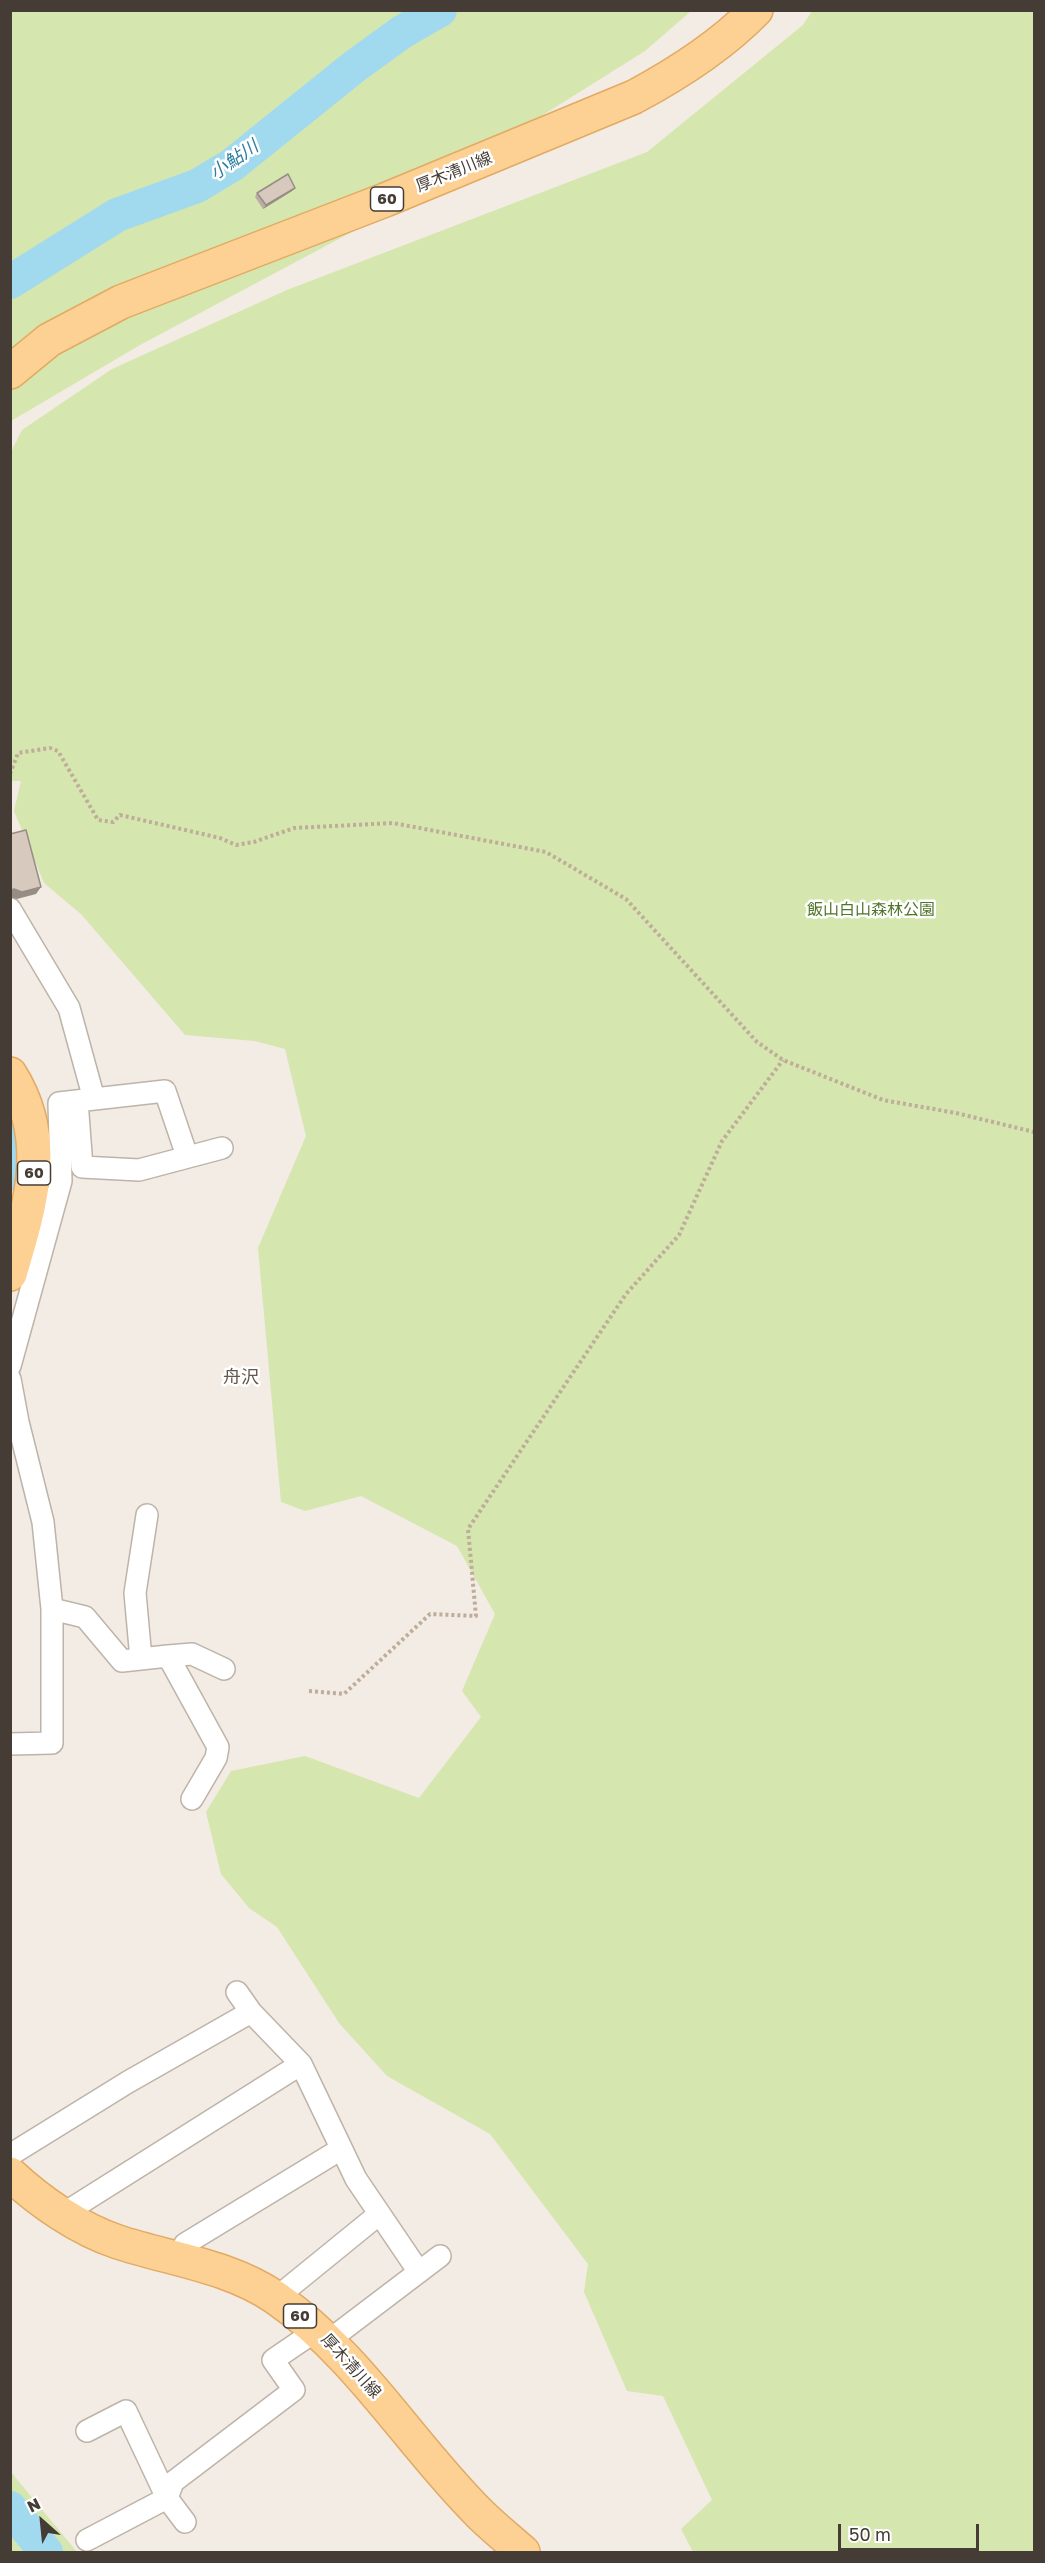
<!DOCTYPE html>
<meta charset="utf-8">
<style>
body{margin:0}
#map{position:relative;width:1045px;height:2563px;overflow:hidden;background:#f2ece5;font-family:"Golos Text",sans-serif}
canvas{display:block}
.frame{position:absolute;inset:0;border:12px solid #453c35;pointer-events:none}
.north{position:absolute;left:12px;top:2491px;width:60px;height:60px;-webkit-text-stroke:4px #fff;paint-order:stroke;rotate:333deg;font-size:16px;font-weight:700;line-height:24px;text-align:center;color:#453c35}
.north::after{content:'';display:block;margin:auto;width:21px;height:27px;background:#453c35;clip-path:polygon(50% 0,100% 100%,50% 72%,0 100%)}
.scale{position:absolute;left:838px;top:2524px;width:141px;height:27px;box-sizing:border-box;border:3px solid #453c35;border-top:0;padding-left:8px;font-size:18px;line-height:21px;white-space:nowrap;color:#453c35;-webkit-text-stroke:4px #fff;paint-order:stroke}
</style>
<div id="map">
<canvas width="1045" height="2563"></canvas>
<div class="frame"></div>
<div class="north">N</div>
<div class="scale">50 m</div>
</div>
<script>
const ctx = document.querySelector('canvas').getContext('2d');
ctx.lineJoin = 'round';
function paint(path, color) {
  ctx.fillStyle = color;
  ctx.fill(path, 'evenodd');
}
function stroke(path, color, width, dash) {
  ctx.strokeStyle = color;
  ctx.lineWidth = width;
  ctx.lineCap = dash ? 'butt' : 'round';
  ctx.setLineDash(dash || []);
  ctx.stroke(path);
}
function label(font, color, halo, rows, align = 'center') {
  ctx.font = font + ' "Golos Text","Noto Sans JP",sans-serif';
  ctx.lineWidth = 5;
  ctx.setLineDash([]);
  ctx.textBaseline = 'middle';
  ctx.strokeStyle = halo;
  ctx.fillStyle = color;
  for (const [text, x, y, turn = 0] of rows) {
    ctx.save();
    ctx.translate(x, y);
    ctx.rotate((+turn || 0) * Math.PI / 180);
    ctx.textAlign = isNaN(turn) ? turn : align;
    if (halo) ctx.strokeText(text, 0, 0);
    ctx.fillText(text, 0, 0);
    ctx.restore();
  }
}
const green = new Path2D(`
 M11,11H691L645,51L380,217L140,345L11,421Z
 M812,11H1034V2552H693L681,2529L712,2500L663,2396L627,2391L584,2292L588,2264L490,2134L387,2076L339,2023L277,1927L249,1908L221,1874L206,1812L231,1771L305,1756L419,1798L481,1717L462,1691L495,1614L457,1546L361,1496L305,1511L281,1502L258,1248L306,1136L285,1049L255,1041L185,1035L81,914L44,883L14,811L21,781H11L10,454L22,430L112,369L287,290L647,152L803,25Z
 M11,2472L77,2552H11Z`);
const river = new Path2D(`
 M10,282L117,215L197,186L232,165L355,66L402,32L440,10
 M10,1140L13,1144L10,1174
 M10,2508L46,2552`);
const path = new Path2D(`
 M10,774L18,753L50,748L58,751L98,820L113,822L120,815L220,838L236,845L254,842L294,828L393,823L546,852L626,899L757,1042L783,1060L883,1100L956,1113L1034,1132
 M309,1691L344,1694L430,1614L476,1616L468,1529L626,1294L679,1235L722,1141L783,1060`);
const street = new Path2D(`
 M10,909L69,1008L94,1099
 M77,1101L82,1167L139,1170L222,1148
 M10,1366L61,1181L59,1103L165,1091L187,1156
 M10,1379L18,1422L43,1522L52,1609V1743L10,1744
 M52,1609L85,1617L122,1661L168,1656L218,1747L216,1758L192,1799
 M168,1656L192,1654L224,1669
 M141,1659L135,1593L147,1515
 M237,1992L251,2012L301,2064L356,2179L419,2272
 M10,2155L128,2082L251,2012
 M63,2214L301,2064
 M177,2259L185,2244L341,2149
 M276,2298L378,2215
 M328,2341L440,2256
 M87,2431L126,2411L167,2498L185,2522
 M87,2540L167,2498L173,2482L294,2390L273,2360L317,2330`);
const primary = new Path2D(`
 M10,372L49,340L121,302L385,200L634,97C677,74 722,45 756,10
 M10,1074C52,1140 30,1206 10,1274
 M10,2174C40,2202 79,2229 118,2242C170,2259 230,2266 276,2298C358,2355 409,2443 479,2513C493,2527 508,2539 523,2552`);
const wall = new Path2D(`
 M292,191L263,209L255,197L257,193Z`);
const shadedWall = new Path2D(`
 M295,188L292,191L263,209L266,205Z
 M41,887L36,894L17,899L10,897V891L14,889Z`);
const building = new Path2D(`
 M288,174L295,188L266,205L257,193Z
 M26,830L41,887L22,892L14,889L10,891V834Z`);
const shields = [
 [387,199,33],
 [34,1173,33],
 [300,2316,33]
];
const shieldNames = [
 ["60",387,199],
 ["60",34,1173],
 ["60",300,2316]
];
const streetNames = [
 ["厚木清川線",454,172,-22],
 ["厚木清川線",351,2366,48]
];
const parkNames = [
 ["飯山白山森林公園",871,910]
];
const waterNames = [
 ["小鮎川",234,160,-35]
];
const neighbourhoodNames = [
 ["舟沢",241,1377]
];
paint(green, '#d5e6ae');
stroke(river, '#a1daef', 34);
stroke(street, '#beb3a8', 24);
stroke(primary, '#e2aa63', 36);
stroke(path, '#bfac99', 4, [3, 3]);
stroke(street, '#fff', 21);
stroke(primary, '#fdd093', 33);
paint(wall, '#b9ada3');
paint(shadedWall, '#968d85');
paint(building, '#d7c9be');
stroke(building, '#968d85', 1.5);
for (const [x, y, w] of shields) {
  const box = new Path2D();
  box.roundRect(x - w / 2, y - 12, w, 24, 4.5);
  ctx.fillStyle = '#fff';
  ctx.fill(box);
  stroke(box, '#453c35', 1.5);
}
label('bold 15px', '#453c35', null, shieldNames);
label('16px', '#453c35', '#fff', streetNames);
label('16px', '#517529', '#fff', parkNames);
label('italic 18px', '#2c7f9f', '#fff', waterNames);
label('18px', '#67584c', '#fff', neighbourhoodNames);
</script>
